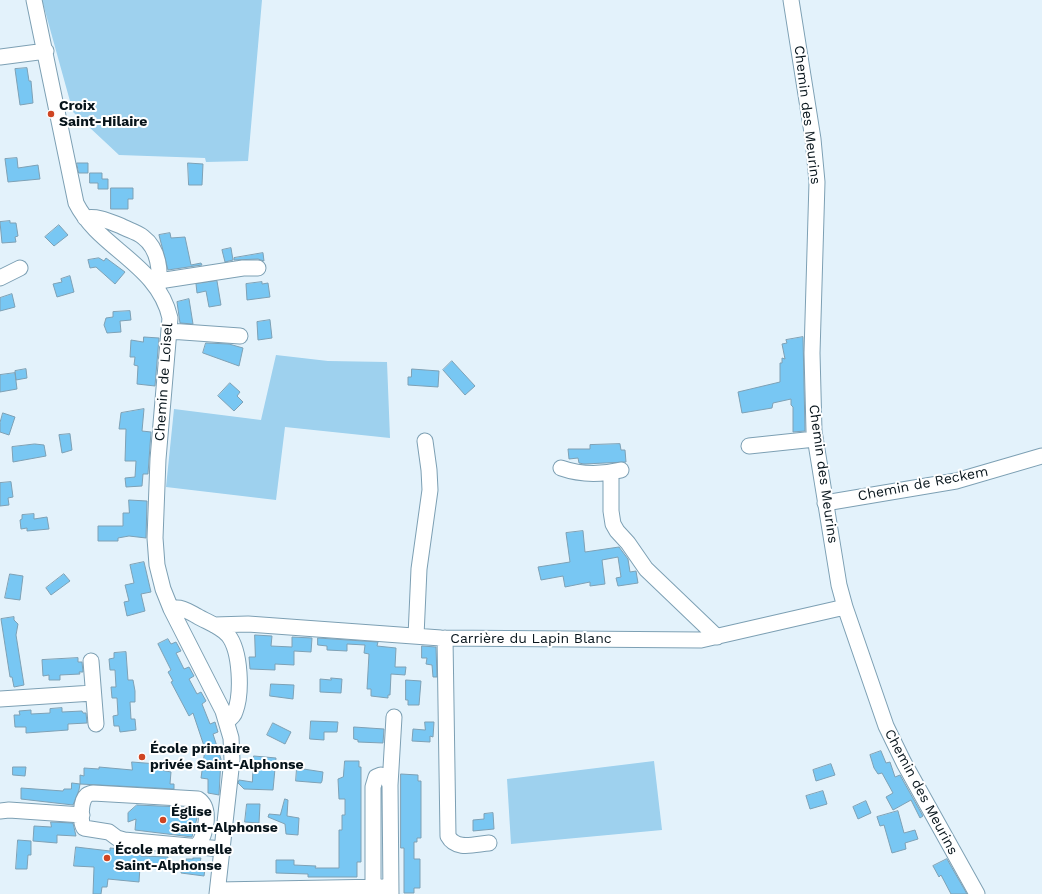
<!DOCTYPE html>
<meta charset="utf-8">
<style>
body{margin:0}
canvas{display:block;background:#e3f2fb}
</style>
<canvas width="1042" height="894"></canvas>
<script>
const ctx = document.querySelector('canvas').getContext('2d');
ctx.lineJoin = 'round';
function paint(path, color) {
  ctx.fillStyle = color;
  ctx.fill(path, 'evenodd');
}
function stroke(path, color, width, dash) {
  ctx.strokeStyle = color;
  ctx.lineWidth = width;
  ctx.lineCap = dash ? 'butt' : 'round';
  ctx.setLineDash(dash || []);
  ctx.stroke(path);
}
function label(font, color, halo, rows, align = 'center') {
  ctx.font = font + ' "Work Sans",sans-serif';
  ctx.lineWidth = 4;
  ctx.setLineDash([]);
  ctx.textBaseline = 'middle';
  ctx.strokeStyle = halo;
  ctx.fillStyle = color;
  for (const [text, x, y, turn = 0] of rows) {
    ctx.save();
    ctx.translate(x, y);
    ctx.rotate((+turn || 0) * Math.PI / 180);
    ctx.textAlign = isNaN(turn) ? turn : align;
    if (halo) ctx.strokeText(text, 0, 0);
    ctx.fillText(text, 0, 0);
    ctx.restore();
  }
}
const green = new Path2D(`
 M42,0H262L248,161L206,162L205,158L119,155L73,112Z
 M276,355L328,361L387,362L390,438L285,427L276,500L166,487L174,409L261,420Z
 M654,761L662,830L511,844L507,779Z`);
const building = new Path2D(`
 M27,68L29,81H31L33,103L20,105L15,69Z
 M17,158L18,168L38,165L40,179L8,182L5,159Z
 M77,163H88V173H79Z
 M188,163L203,164L202,185H189Z
 M90,173H102V179H108V189H98V183H90Z
 M111,188H133V199H128V209H111Z
 M10,221V223H16L18,236L15,237L16,242L2,243L0,222Z
 M59,225L68,235L54,246L45,237Z
 M170,233L171,238L185,237L191,265L201,263L202,265L168,270L159,235Z
 M231,248L233,260L225,262L222,250Z
 M263,253L264,261L258,259L234,260V258Z
 M99,258L104,261L106,258L125,272L115,284L96,267L90,268L88,260Z
 M70,276L74,292L57,297L53,284L62,282L61,279Z
 M217,281L221,305L209,307L206,291L197,293L196,284Z
 M262,282V284L268,283L270,297L247,300L246,284Z
 M12,294L15,307L0,311V298Z
 M189,299L193,324L180,323L177,302Z
 M130,311L131,320L120,321L121,332L107,333L104,325L106,318L113,317V312Z
 M270,320L272,338L258,340L257,322Z
 M144,337L159,338L155,386L137,384L138,366L134,365L135,357H130L131,340L143,342Z
 M803,337L805,431L793,432V407L791,405V399L773,403L772,408L742,413L738,392L780,382V363H782V358L785,359L782,344L787,343L786,340Z
 M206,343L229,344L243,348L239,366L203,353Z
 M452,361L475,386L465,395L443,370Z
 M26,369L27,378L16,380L15,371Z
 M412,369L439,371L438,387L408,385V377H411Z
 M15,373L17,389L0,392V375Z
 M230,383L240,392L237,396L243,402L234,411L218,396Z
 M144,409L142,431L151,432L148,474H143L142,486L126,487L125,478L135,477L136,461H125L126,429H119L121,413Z
 M3,413L15,417L9,435L0,432V423Z
 M70,434L72,450L62,453L59,435Z
 M35,444L44,445L46,456L13,462L12,447Z
 M620,444L621,450H625L626,462L584,464L579,463L578,458L569,459L568,449H590V445Z
 M11,482L13,497L8,498L9,505L0,506V483Z
 M129,500L147,501L146,538L129,536L118,538V541H98V526H123V513H129Z
 M34,514V519L47,517L49,529L27,531V528L21,529L20,520L22,519V515Z
 M583,531L585,552L619,547L628,559L630,572L636,571L638,583L618,586L616,578L621,577L618,557L602,560L605,584L590,586V582L565,587L563,576L541,580L538,567L570,562L566,533Z
 M144,562L151,592L141,594L145,611L127,616L124,602L129,601L125,585L134,583L130,565Z
 M10,574L23,576L20,600L5,598Z
 M64,574L70,581L51,595L46,588Z
 M14,617V620L18,624L16,635L24,685L14,687L12,677H10L1,619Z
 M255,635L272,636L271,646L292,647V637L312,638L311,652L294,651V665L275,664V670L250,669L249,657H255Z
 M318,638L378,642L377,646L396,648L395,667H406L405,675L391,674L390,695H388V698L371,696V689H367L369,654L364,653L365,645L347,644V651L327,650V646L318,645Z
 M168,639L171,644L176,642L181,651L176,653L184,669L189,667L194,676L189,679L197,694L201,692L206,701L202,704L210,724L215,722L218,732L213,734L221,759L219,795L208,793V779L201,778L205,749L193,713L189,716L171,682L173,681L168,672L171,670L158,644Z
 M422,646L436,647L437,677H433L432,665L426,664L427,658H422Z
 M126,652L128,680H133L135,691V702H130L131,719H135L136,730L120,732L119,726H114L113,716L118,715L117,698H112L111,687H116L115,670H110L109,659L114,658V653Z
 M78,658V662H82L83,672H79L80,674L60,675V680H49V675L43,676L42,660Z
 M331,678L342,679L341,693L320,692V679L331,680Z
 M406,680L421,681L419,705H408V700H406Z
 M271,684L294,685L293,699L270,696Z
 M62,708V712L82,711L83,713H86L87,723L68,724V730L26,733V727H15L14,715H20L19,711L31,710V714L50,713V709Z
 M311,721L338,722L337,732H324V740L310,739Z
 M425,722H434L433,737L430,736V742L412,741L413,729L425,730Z
 M273,723L291,732L285,744L267,735Z
 M354,727L384,729L383,743L358,742V740L354,739Z
 M881,751L886,763L890,762L895,777L900,775L923,816L920,818L911,800L893,810L886,797L893,793L882,773L878,774L874,768L870,755Z
 M254,756L276,758L273,790L244,789L238,783L239,780L252,782Z
 M345,761H359V767H361V862H357V877H308V874L276,873V860H294V865L316,866L315,868H339V830H342V815H345V799H339L338,779L343,777Z
 M132,762L157,764L156,769L171,772L170,784H174V789L80,784V775L84,776V768L99,769V767L132,770Z
 M831,764L835,775L816,781L813,770Z
 M13,767H26L25,776L13,775Z
 M297,768L323,772L322,781L321,783L296,781Z
 M401,774L418,775V781H421V838H417V842H414V859H420V888H414V893H404V848H401Z
 M72,783L80,784L79,790L73,805L21,799V788L63,791L64,789H71Z
 M823,791L827,804L810,809L806,796Z
 M285,799L288,800L287,816L299,818L298,835L286,834L285,824L268,817L269,814L280,815Z
 M866,801L871,813L858,819L853,807Z
 M247,804H260L259,823L245,822Z
 M137,805L181,807L190,809V813L197,818L192,837L135,830L136,819L128,822V813Z
 M898,811L904,833L915,830L918,839L905,843L906,849L892,853L884,825L880,826L877,817Z
 M493,813L494,829L473,831V820L484,819V814Z
 M51,822L73,823L76,836L57,835V843L33,841L34,826L51,827Z
 M18,840L31,841V855H28L27,869H16Z
 M76,847L110,851V848L141,851V856L168,857L166,870L140,867L139,882L108,879L107,887H102L101,894H93L94,867L74,866Z
 M193,858H201L200,862L206,863L204,876L181,873L182,865H186V859H193Z
 M947,859L967,894H951L941,875L939,877L933,866Z`);
const minor = new Path2D(`
 M34,0L76,203C99,249 158,264 170,318L158,459L155,538L157,565L163,589L171,609L223,711L231,738L232,760L217,894
 M791,0L813,139L817,182L812,353L814,431L839,585L845,607L886,726L904,763L977,894
 M0,57L46,51
 M85,218C99,216 108,221 121,226C128,230 137,232 143,237C159,249 161,272 158,289
 M0,278L20,268
 M159,281L243,268H258
 M169,331L240,336
 M749,446L815,439
 M561,468C581,475 600,475 621,470
 M611,472V511L613,524L617,531L628,543L646,569L717,637
 M825,503L956,481L1042,456
 M171,609C181,606 188,611 197,616C207,622 220,626 228,635C241,651 242,694 235,712C234,716 230,719 227,721
 M214,625L248,624L441,638L701,640L845,607
 M416,636L419,569L430,490L429,470L425,441
 M445,638L448,836C456,851 475,844 489,843
 M91,661L96,724
 M0,699L93,693
 M390,785L394,717
 M0,811L9,810L82,815
 M197,846C206,835 212,808 198,799L93,793C92,793 88,794 87,795C80,801 80,822 84,828L109,832L117,838L124,840L222,849
 M218,890L383,887
 M373,894V787L376,777L381,775L387,777L390,785L391,894`);
const markers = [
 [51,114,4,"#cf4523"],
 [142,757,4,"#cf4523"],
 [163,820,4,"#cf4523"],
 [107,858,4,"#cf4523"]
];
const poiNames = [
 ["Croix",59,106],
 ["Saint-Hilaire",59,122],
 ["École primaire",150,749],
 ["privée Saint-Alphonse",150,765],
 ["Église",171,812],
 ["Saint-Alphonse",171,828],
 ["École maternelle",115,850],
 ["Saint-Alphonse",115,866]
];
const streetNames = [
 ["Chemin des Meurins",807,115,83],
 ["Chemin de Loisel",164,382,-86],
 ["Chemin des Meurins",823,474,82],
 ["Chemin de Reckem",923,484,-11],
 ["Carrière du Lapin Blanc",531,639],
 ["Chemin des Meurins",921,792,62]
];
paint(green, '#9ed1ee');
paint(building, '#78c7f3');
stroke(building, '#7ea1b5', 1);
stroke(minor, '#7da0b4', 17);
stroke(minor, '#fff', 15);
for (const [x, y, r, color] of markers) {
  const dot = new Path2D();
  dot.arc(x, y, r, 0, 2 * Math.PI);
  ctx.fillStyle = color;
  ctx.fill(dot);
  stroke(dot, '#fff', 1.5);
}
label('bold 14px', '#07141b', '#fff', poiNames, 'left');
label('14px', '#07141b', '#fff', streetNames);
</script>
